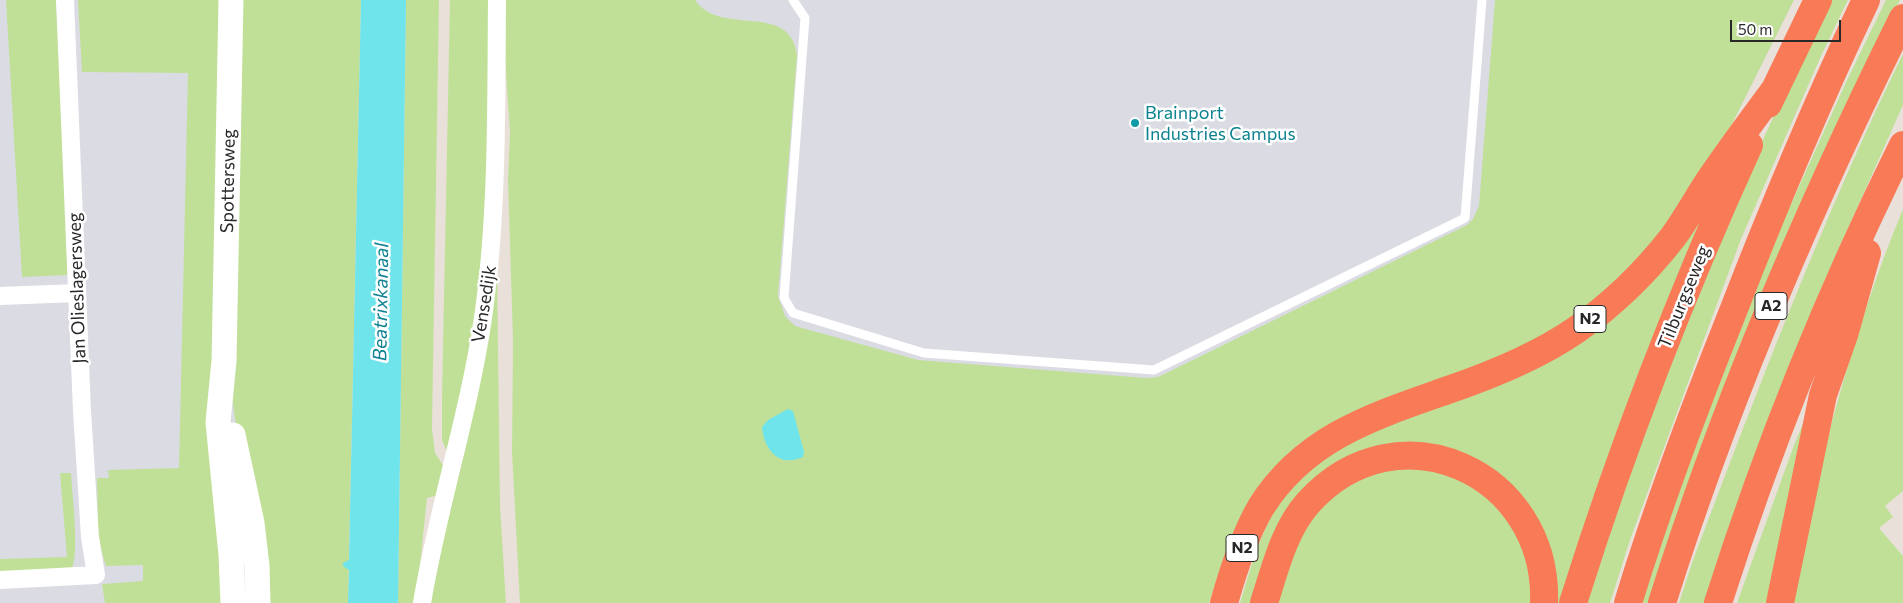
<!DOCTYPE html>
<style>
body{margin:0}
#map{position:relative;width:1903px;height:603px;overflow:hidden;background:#eae0da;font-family:Commissioner,sans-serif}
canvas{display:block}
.scale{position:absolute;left:1730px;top:20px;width:111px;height:22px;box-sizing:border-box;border:2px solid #282828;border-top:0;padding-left:6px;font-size:15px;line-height:18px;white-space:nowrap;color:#282828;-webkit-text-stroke:4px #fff;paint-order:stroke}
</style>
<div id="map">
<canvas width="1903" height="603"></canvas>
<div class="scale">50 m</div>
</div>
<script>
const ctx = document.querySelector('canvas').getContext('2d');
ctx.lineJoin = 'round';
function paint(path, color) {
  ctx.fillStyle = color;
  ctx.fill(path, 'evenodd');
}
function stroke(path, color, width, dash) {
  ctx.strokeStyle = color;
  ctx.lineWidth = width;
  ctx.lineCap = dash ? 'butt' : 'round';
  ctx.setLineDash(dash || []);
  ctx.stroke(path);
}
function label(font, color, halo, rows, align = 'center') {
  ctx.font = font + ' Commissioner,sans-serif';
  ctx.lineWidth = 5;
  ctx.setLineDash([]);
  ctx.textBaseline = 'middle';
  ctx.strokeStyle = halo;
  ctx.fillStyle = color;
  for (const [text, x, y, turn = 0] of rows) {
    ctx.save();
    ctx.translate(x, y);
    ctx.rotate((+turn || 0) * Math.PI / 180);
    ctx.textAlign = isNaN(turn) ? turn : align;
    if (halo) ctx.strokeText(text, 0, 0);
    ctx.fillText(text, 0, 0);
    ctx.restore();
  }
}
const industrial = new Path2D(`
 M0,0H297L282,603H0Z
 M646,0H1500L1483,222L1151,384L920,364L768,322Z`);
const green = new Path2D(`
 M6,0H56L61,83L68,275L22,277Z
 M78,0H222L223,603H105L102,584L143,581V565L106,566L98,539L97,478H109L108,470L179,468L188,73L82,72Z
 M239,0H361L348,603H262L233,404Z
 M406,0H439L432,429L435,453L445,468L439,495L427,498L416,603H398Z
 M450,0H491L489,143L478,310L448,454L442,440V396Z
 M501,0H695C721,38 790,0 797,55L778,296L785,316L795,326L918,360L1146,378L1158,377L1199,357L1467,225L1473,219L1479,206L1495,0H1794L1706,176L1670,232L1552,339L1463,380L1250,500L1229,541L1209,603H520L512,453L513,341L508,180L510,132Z
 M1830,0H1848L1821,56L1741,239L1630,540L1610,603H1587C1649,396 1733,193 1830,0Z
 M1886,0H1900L1857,87L1651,603H1639L1655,551L1769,253L1848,78Z
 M1903,54V105L1825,280L1764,433L1704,603H1679L1692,563C1757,391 1822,219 1903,54Z
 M1726,162L1636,384L1559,603H1548V593L1480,469L1349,465L1252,603H1240L1256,550L1272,514L1291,487L1325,450L1557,349Z
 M1903,209V491L1885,506L1893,517L1879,528L1903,556V603H1786C1819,470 1850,336 1903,209Z
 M497,262L500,506L506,603H430Z
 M1827,367L1767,603H1737L1794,445Z
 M1438,464L1515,516L1537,603H1270L1307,517L1359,473Z
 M60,473H71C72,494 80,555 71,571L0,575V559L67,557Z`);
const water = new Path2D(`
 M361,0H406L398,603H348L349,570L343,566V563L349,560Z
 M788,409L793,411L804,452L803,457C779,468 764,450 762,427L768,420Z`);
const lane = new Path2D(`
 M793,0L805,18L784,298L793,313L924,353L1154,370L1465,218L1482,0`);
const street = new Path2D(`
 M0,296L77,293
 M0,580L96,575L90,537L82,411L65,0
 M422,603C438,507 469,414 483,318C498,213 496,106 497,0`);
const secondary = new Path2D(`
 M231,0L224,361L218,422L231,555L233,603
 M233,435L252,523L257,566L258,603`);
const highway = new Path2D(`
 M1768,104L1818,0
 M1224,603C1233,571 1244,536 1261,507C1305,437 1374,416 1448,390C1492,375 1537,357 1576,330C1613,304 1645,273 1673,237C1687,218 1698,197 1711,178C1732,147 1754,118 1776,88
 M1264,603C1275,569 1284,530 1308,503C1398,403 1549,473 1544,603
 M1573,603C1622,447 1681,294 1749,145
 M1628,603C1658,505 1694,409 1732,314C1773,208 1817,103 1866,0
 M1662,603C1725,402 1809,207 1903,18
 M1718,603C1768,446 1830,292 1903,145
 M1780,603L1823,395L1844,335L1867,253`);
const markers = [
 [1135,123,5,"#0f9aa8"]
];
const shields = [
 [1771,306,32],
 [1590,319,32],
 [1242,548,32]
];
const shieldNames = [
 ["A2",1771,306],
 ["N2",1590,319],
 ["N2",1242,548]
];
const cultureNames = [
 ["Brainport",1145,113],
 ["Industries Campus",1145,134]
];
const streetNames = [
 ["Spottersweg",228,181,-89],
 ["Jan Olieslagersweg",77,288,-92],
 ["Tilburgseweg",1684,297,-68],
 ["Vensedijk",484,304,-81]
];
const waterNames = [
 ["Beatrixkanaal",381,302,-89]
];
paint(industrial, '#dbdbe3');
paint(green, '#c0e098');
paint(water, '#6fe4ea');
stroke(lane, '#fff', 9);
stroke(street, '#fff', 18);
stroke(secondary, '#fff', 25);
stroke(highway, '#f87a57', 28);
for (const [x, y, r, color] of markers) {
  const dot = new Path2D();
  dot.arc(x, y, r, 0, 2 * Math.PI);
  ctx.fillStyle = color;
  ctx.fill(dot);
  stroke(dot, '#fff', 2);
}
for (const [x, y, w] of shields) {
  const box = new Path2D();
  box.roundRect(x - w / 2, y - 13.5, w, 27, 4);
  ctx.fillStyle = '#fff';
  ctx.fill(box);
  stroke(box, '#282828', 1);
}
label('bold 16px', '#282828', null, shieldNames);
label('18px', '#0d838f', '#fff', cultureNames, 'left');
label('18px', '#282828', '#fff', streetNames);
label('italic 19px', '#118293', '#fff', waterNames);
</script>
